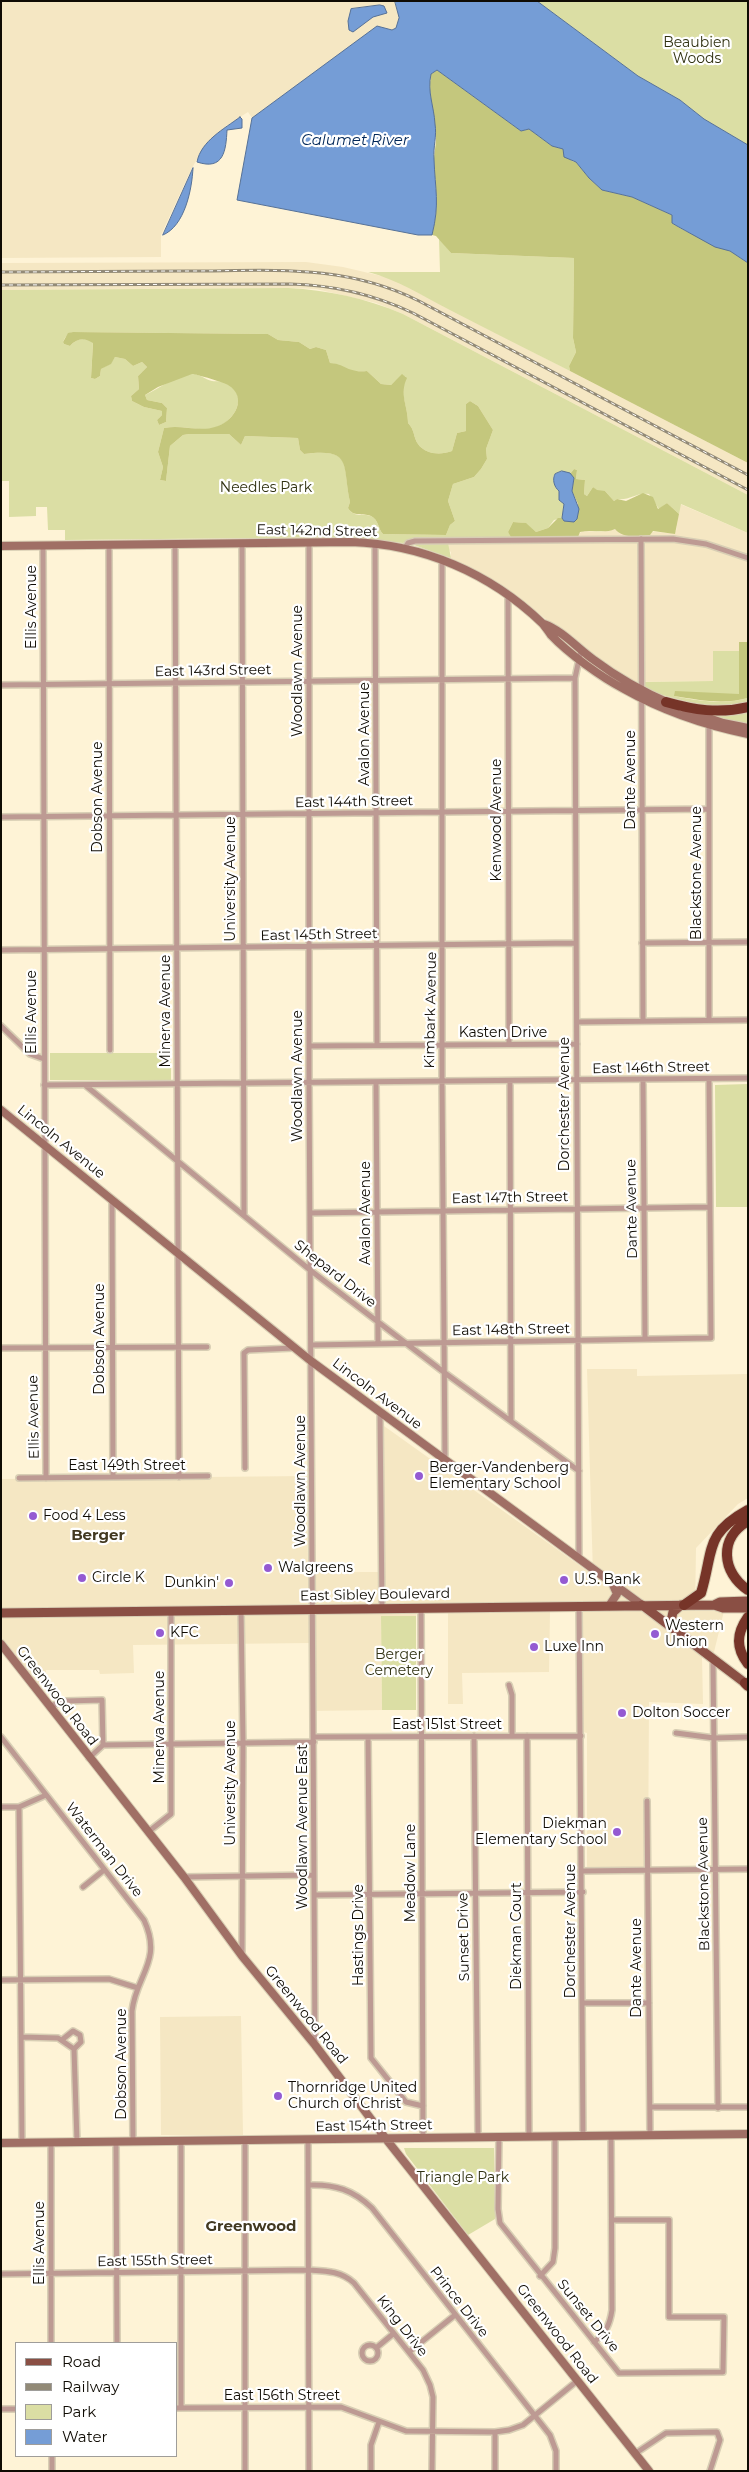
<!DOCTYPE html>
<style>
body{margin:0}
#map{position:relative;width:749px;height:2472px;overflow:hidden;background:#fef3d6;font-family:Montserrat,sans-serif}
canvas{display:block}
.frame{position:absolute;inset:0;border:2px solid #0f0b03;pointer-events:none}
.legend{position:absolute;left:15px;top:2342px;width:162px;height:115px;box-sizing:border-box;background:#fff;border:1px solid #9f9d9a;margin:0;padding:6px 9px;list-style:none;font-size:15px;color:#0f0b03}
.legend li{display:flex;align-items:center;gap:10px;height:25px}
.legend b{width:25px;border:1px solid #9f9d9a}
</style>
<div id="map">
<canvas width="749" height="2472"></canvas>
<div class="frame"></div>
<ul class="legend">
<li><b style="height:6px;background:#8a4f44"></b>Road</li>
<li><b style="height:6px;background:#928a77"></b>Railway</li>
<li><b style="height:14px;background:#dbdea4"></b>Park</li>
<li><b style="height:14px;background:#759dd6"></b>Water</li>
</ul>
</div>
<script>
const ctx = document.querySelector('canvas').getContext('2d');
ctx.lineJoin = 'round';
function paint(path, color) {
  ctx.fillStyle = color;
  ctx.fill(path, 'evenodd');
}
function stroke(path, color, width, dash) {
  ctx.strokeStyle = color;
  ctx.lineWidth = width;
  ctx.lineCap = dash ? 'butt' : 'round';
  ctx.setLineDash(dash || []);
  ctx.stroke(path);
}
function label(font, color, halo, rows, align = 'center') {
  ctx.font = font + ' Montserrat,sans-serif';
  ctx.lineWidth = 4.5;
  ctx.setLineDash([]);
  ctx.textBaseline = 'middle';
  ctx.strokeStyle = halo;
  ctx.fillStyle = color;
  for (const [text, x, y, turn = 0] of rows) {
    ctx.save();
    ctx.translate(x, y);
    ctx.rotate((+turn || 0) * Math.PI / 180);
    ctx.textAlign = isNaN(turn) ? turn : align;
    if (halo) ctx.strokeText(text, 0, 0);
    ctx.fillText(text, 0, 0);
    ctx.restore();
  }
}
const built = new Path2D(`
 M1,1H395L399,18L396,28L392,30L377,27L252,118L248,112L226,126L197,159L191,170L161,235V257L1,258Z
 M306,262L343,267L390,278L748,463V495L403,314L376,303L316,289L288,288L1,290V263Z
 M680,504L748,533V642H739V651H713V681L633,682L617,674L503,586L451,558V552L448,550V543L578,541V534L583,531L601,532L615,529L670,533L676,531Z
 M587,1369H637V1376L748,1374V1498L738,1504L696,1548L695,1611H724L714,1652L702,1657L703,1704L649,1702L648,1868H587V1733L577,1731L576,1611L550,1612L549,1672L462,1673L463,1704H448V1612H417L416,1616L381,1617L382,1710L310,1711V1643L133,1645L134,1673L100,1674L99,1670H46V1685H37L1,1639V1479L307,1476L308,1572H381L384,1426L593,1575Z
 M241,2016L243,2135H161L160,2017Z`);
const green = new Path2D(`
 M537,1H748V145L704,119L680,100L638,76Z
 M439,238L451,253L574,258L573,338L576,352L569,366L570,371C529,350 488,330 448,309C421,295 398,280 368,272H440Z
 M288,288C328,290 365,298 403,314L748,495V533L681,504L679,514L667,503L659,509L649,494C637,492 629,501 617,499L614,501L605,491H597L593,487L587,496L584,494L585,480L576,479L577,470L574,469L570,474L561,471L555,474L553,477L556,488L559,491V500L564,504L562,518L554,520L548,528L536,532L525,523L513,522L508,532L513,538L412,539L403,543L346,537L65,540V530H48L47,507H36V516L9,517V481H1V290ZM73,332L268,334L278,340L299,342L310,349L316,347L326,350L330,363L336,364L348,371H367L381,384L391,385L402,375L406,377C399,394 408,406 408,423C415,430 413,437 418,444C426,455 441,455 452,451L457,433L466,431V404L470,401L478,406L493,430L486,449L487,459L481,469L474,477L453,484L448,501L455,521L450,525L446,535L383,534C378,529 379,520 371,516C362,513 354,518 348,508L350,502C342,464 354,448 304,454L300,450L298,438L245,436L241,445L229,434H189L183,435L170,446L166,481L160,480L163,467L158,452L164,428C183,424 199,433 217,427C235,420 249,396 227,383C221,380 217,382 212,381C204,379 199,373 190,374C174,377 160,388 145,395L147,400L162,403L167,408L166,422L159,425L157,420L162,415V411L144,407L132,401L131,396L139,389L138,376L147,367L142,362L133,366L125,359L115,357L110,364L101,369L100,376L95,379L91,378L93,342C84,337 77,338 70,346L64,344L63,342C65,337 68,333 73,332Z
 M415,543H448L451,558L414,545Z
 M713,651H739V694L674,696C700,701 722,705 748,698V703C710,713 685,699 649,692L645,687V682L713,681Z
 M748,710V725L704,713Z
 M50,1053H171V1080H50Z
 M748,1084V1207H716L715,1085Z
 M381,1616H416V1710H382Z
 M404,2148H494L495,2219L468,2235L406,2154Z`);
const forest = new Path2D(`
 M437,70L521,131L529,129L552,146L563,149L572,161L576,162L589,178L602,190L632,197L672,215V223C690,235 709,240 728,250C735,253 741,259 748,263V463L570,371L569,366L576,352L573,338L574,258L451,253L436,236L432,235C440,203 435,190 434,159C434,152 436,146 436,140C436,117 427,97 431,74Z
 M73,332L268,334L278,340L299,342L310,349L316,347L326,350L330,363C346,364 347,373 367,371L381,384L391,385L402,374L407,378C399,394 408,406 408,423C415,430 413,437 418,444C426,455 441,455 452,451L457,433L466,431V404L470,401L478,406L493,430L486,449L487,459L481,469L474,477L453,484L448,501L455,521L450,525L446,535L383,534C378,529 379,520 371,516C362,512 354,518 348,508L350,502C342,464 353,448 304,454L300,450L298,438L245,436L241,445L229,434H189L183,435L170,446L166,481L160,480L163,467L158,452L164,428C183,424 200,433 218,426C235,420 248,397 228,385C226,383 196,374 192,374L158,387L145,395L147,400L162,403L167,408L166,422L159,425L157,420L162,415V411L144,407L132,401L131,396L139,389L138,376L147,367L142,362L133,366L125,359L115,357L111,364L101,369L100,376L95,379L91,378L93,343C84,337 77,338 70,346L64,344L63,342L68,333Z
 M574,469L577,470L576,479L585,480L584,494L587,496L593,487L597,490L605,491L614,501L617,499L626,501L643,493L653,497L658,509L667,503L679,514L675,534L653,531L650,535C638,536 623,539 615,529C604,534 592,529 580,532L578,537H511L508,532L513,522L526,523L536,532L548,528L558,518H562L564,521L578,514V504L572,491L574,478L570,474Z
 M739,642H748V698C722,705 700,700 674,696L675,691L739,694Z`);
const water = new Path2D(`
 M395,1H537L638,76L680,100L704,119L748,145V263L730,251L715,247L677,226L672,223V215L632,197L602,190L589,178L576,162L564,157L563,149L552,146L529,129L521,131L437,70L431,74C427,92 434,106 435,124C437,136 433,147 434,159C435,190 440,203 432,235H418L237,200L252,118L377,26L392,30L396,28L399,18Z
 M380,5L384,6L387,13L373,17L353,32L349,30L348,21L351,9Z
 M240,117L242,119V128L227,130C226,150 224,171 197,162C201,141 224,129 240,117Z
 M193,168C192,189 185,226 163,235Z
 M562,471L570,473L574,478L572,491L579,509L577,519L574,522L564,521L562,518L564,504L559,500V491C554,487 552,479 555,474Z`);
const street = new Path2D(`
 M641,539L643,1021
 M242,543L244,1214
 M309,543V1083L315,2044
 M375,543L377,1045
 M175,544L179,1477
 M109,545L110,1050
 M43,546L46,1478
 M405,548L408,543L415,541L673,539L706,544L748,558
 M442,559V1081L445,1461
 M508,596L509,1044
 M1,685L575,678
 M709,726V1020
 M1,817L708,809
 M642,943L748,942
 M1,950L576,943
 M577,1022L748,1020
 M1,1026L30,1054L44,1059
 M309,1046L577,1044
 M643,1079L645,1339
 M510,1081L511,1421
 M376,1082L378,1344
 M44,1085L748,1078
 M85,1085L310,1270L445,1373L579,1471
 M112,1201L113,1477
 M310,1213L710,1207
 M311,1345L711,1338L709,1079
 M1,1348L207,1347
 M380,1413L382,1608
 M245,1468L244,1353L248,1350L294,1348
 M19,1478L208,1476
 M579,1559L575,678L581,650
 M579,1606L583,2137
 M421,1608L423,2138
 M241,1610L243,1742L242,1954
 M713,1660L718,2108
 M509,1685L512,1695V1736
 M50,1706L66,1701L102,1700L103,1745
 M676,1733L714,1738L748,1737
 M474,1736L478,2137
 M527,1736L529,2137
 M1,1737L144,1920C163,1961 136,1975 132,2011L133,2142
 M314,1737L581,1736
 M368,1737L371,2058L406,2102L423,2106
 M89,1758L103,1745L314,1742
 M647,1801L650,2135
 M1,1807H19L46,1795
 M19,1807L22,2143
 M148,1832L171,1814V1611
 M582,1871L748,1869
 M184,1877L314,1875
 M83,1887L104,1870
 M315,1895L583,1892
 M1,1980L109,1979L138,1988
 M583,2003H649
 M21,2037L58,2038L74,2049L77,2142
 M63,2039L73,2031L80,2035L81,2042L74,2049
 M650,2107H748
 M499,2137L498,2209L500,2223L619,2373L723,2372L724,2317H669V2220H612
 M308,2140L309,2471
 M181,2141V2408
 M116,2142L117,2343
 M51,2143V2343
 M309,2185C335,2184 353,2190 372,2208L550,2435L556,2451V2471
 M1,2274L309,2270C326,2271 341,2271 354,2283L423,2370L430,2385L433,2397L432,2471
 M540,2276L553,2262L555,2248V2137
 M594,2342C606,2333 610,2324 612,2310L611,2136
 M362 2353a8 8 0 1 1 16 0a8 8 0 1 1-16 0Z
 M376,2348L393,2334
 M409,2352L455,2315
 M176,2408L341,2407L406,2431L495,2432L509,2430L523,2425L577,2381
 M1,2409H16
 M495,2432V2471
 M636,2453L666,2433L717,2432L720,2440L710,2471
 M52,2456V2471
 M245,2471V2140
 M371,2471V2445L379,2422`);
const secondary = new Path2D(`
 M1,546L351,542C422,544 490,573 542,623C545,626 548,631 551,635C569,654 601,677 624,689C663,711 704,725 748,734
 M544,624C563,631 577,648 594,660C618,678 643,692 671,704
 M686,710L723,723L748,728
 M1,1110L311,1361L642,1605
 M609,1606L617,1594L613,1585
 M1,1644L184,1877L242,1956L315,2045L386,2139L649,2471
 M1,2143L748,2134`);
const primary = new Path2D(`
 M642,1605L745,1683
 M714,1605L723,1608H748
 M1,1613L714,1605L720,1602L748,1601
 M670,1626L673,1612L681,1605`);
const highway = new Path2D(`
 M666,702C694,710 719,714 748,707
 M748,1521C718,1538 722,1573 748,1590
 M684,1605L701,1593C714,1550 704,1534 748,1510
 M748,1617C736,1634 736,1648 748,1664
 M745,1683L748,1686`);
const rail = new Path2D(`
 M1,272C63,272 126,271 188,271C271,271 342,263 419,301L748,475
 M1,285L290,284C334,285 373,294 413,313L748,490`);
const markers = [
 [419,1476,5,"#945ad2"],
 [33,1516,5,"#945ad2"],
 [268,1568,5,"#945ad2"],
 [82,1578,5,"#945ad2"],
 [564,1580,5,"#945ad2"],
 [229,1583,5,"#945ad2"],
 [160,1633,5,"#945ad2"],
 [655,1634,5,"#945ad2"],
 [534,1647,5,"#945ad2"],
 [622,1713,5,"#945ad2"],
 [617,1832,5,"#945ad2"],
 [278,2096,5,"#945ad2"]
];
const parkNames = [
 ["Beaubien",697,43],
 ["Woods",697,59],
 ["Needles Park",266,488],
 ["Berger",399,1655],
 ["Cemetery",399,1671],
 ["Triangle Park",463,2178]
];
const streetNames = [
 ["East 142nd Street",317,531,1],
 ["Ellis Avenue",32,607,-90],
 ["East 143rd Street",213,671,-1],
 ["Woodlawn Avenue",298,671,-90],
 ["Avalon Avenue",365,734,-90],
 ["Dante Avenue",631,780,-90],
 ["Dobson Avenue",98,797,-90],
 ["East 144th Street",354,802,-1],
 ["Kenwood Avenue",497,820,-90],
 ["Blackstone Avenue",697,873,-90],
 ["University Avenue",231,879,-90],
 ["East 145th Street",319,935,-1],
 ["Kimbark Avenue",431,1010,-89],
 ["Minerva Avenue",166,1011,-90],
 ["Ellis Avenue",32,1012,-90],
 ["Kasten Drive",503,1033],
 ["East 146th Street",651,1068,-1],
 ["Woodlawn Avenue",298,1076,-90],
 ["Dorchester Avenue",565,1104,-90],
 ["Lincoln Avenue",61,1142,39],
 ["East 147th Street",510,1198,-1],
 ["Dante Avenue",632,1209,-91],
 ["Avalon Avenue",366,1213,-90],
 ["Shepard Drive",335,1274,38],
 ["East 148th Street",511,1330,-1],
 ["Dobson Avenue",100,1339,-90],
 ["Lincoln Avenue",377,1394,37],
 ["Ellis Avenue",34,1417,-91],
 ["East 149th Street",127,1466],
 ["Woodlawn Avenue",301,1481,-90],
 ["East Sibley Boulevard",375,1595,-1],
 ["Greenwood Road",57,1696,52],
 ["East 151st Street",447,1725],
 ["Minerva Avenue",160,1727,-90],
 ["University Avenue",231,1783,-90],
 ["Woodlawn Avenue East",303,1827,-90],
 ["Waterman Drive",104,1850,52],
 ["Meadow Lane",411,1873,-90],
 ["Blackstone Avenue",704,1884,-91],
 ["Dorchester Avenue",571,1931,-90],
 ["Hastings Drive",359,1935,-90],
 ["Diekman Court",517,1936,-90],
 ["Sunset Drive",464,1937,-91],
 ["Dante Avenue",637,1968,-90],
 ["Greenwood Road",306,2015,51],
 ["Dobson Avenue",122,2064,-90],
 ["East 154th Street",374,2126,-1],
 ["Ellis Avenue",40,2243,-90],
 ["East 155th Street",155,2261,-1],
 ["Prince Drive",459,2302,52],
 ["Sunset Drive",588,2316,51],
 ["King Drive",402,2326,52],
 ["Greenwood Road",557,2334,52],
 ["East 156th Street",282,2396]
];
const poiNames = [
 ["Berger-Vandenberg",429,1468],
 ["Elementary School",429,1484],
 ["Food 4 Less",43,1516],
 ["Walgreens",278,1568],
 ["Circle K",92,1578],
 ["U.S. Bank",574,1580],
 ["Dunkin'",219,1583,"right"],
 ["Western",665,1626],
 ["Union",665,1642],
 ["KFC",170,1633],
 ["Luxe Inn",544,1647],
 ["Dolton Soccer",632,1713],
 ["Diekman",607,1824,"right"],
 ["Elementary School",607,1840,"right"],
 ["Thornridge United",288,2088],
 ["Church of Christ",288,2104]
];
const waterNames = [
 ["Calumet River",355,141]
];
const neighbourhoodNames = [
 ["Berger",98,1536],
 ["Greenwood",251,2227]
];
paint(built, '#f5e7c3');
paint(green, '#dbdea4');
paint(forest, '#c4c77d');
paint(water, '#759dd6');
stroke(water, '#567197', 1);
stroke(street, '#d8ceb4', 8);
stroke(secondary, '#d8ceb4', 10);
stroke(primary, '#d8ceb4', 11);
stroke(highway, '#d8ceb4', 12);
stroke(street, '#bd9a93', 5);
stroke(secondary, '#a06f65', 8);
stroke(primary, '#8a4f44', 9);
stroke(highway, '#763428', 10);
stroke(rail, '#928a77', 3);
stroke(rail, '#fff', 1, [4]);
for (const [x, y, r, color] of markers) {
  const dot = new Path2D();
  dot.arc(x, y, r, 0, 2 * Math.PI);
  ctx.fillStyle = color;
  ctx.fill(dot);
  stroke(dot, '#fff', 2);
}
label('14px', '#313212', '#fff', parkNames);
label('14px', '#0f0b03', '#fff', streetNames);
label('14px', '#0f0b03', '#fff', poiNames, 'left');
label('italic 15px', '#012759', '#fff', waterNames);
label('bold 15px', '#423921', '#fff', neighbourhoodNames);
</script>
